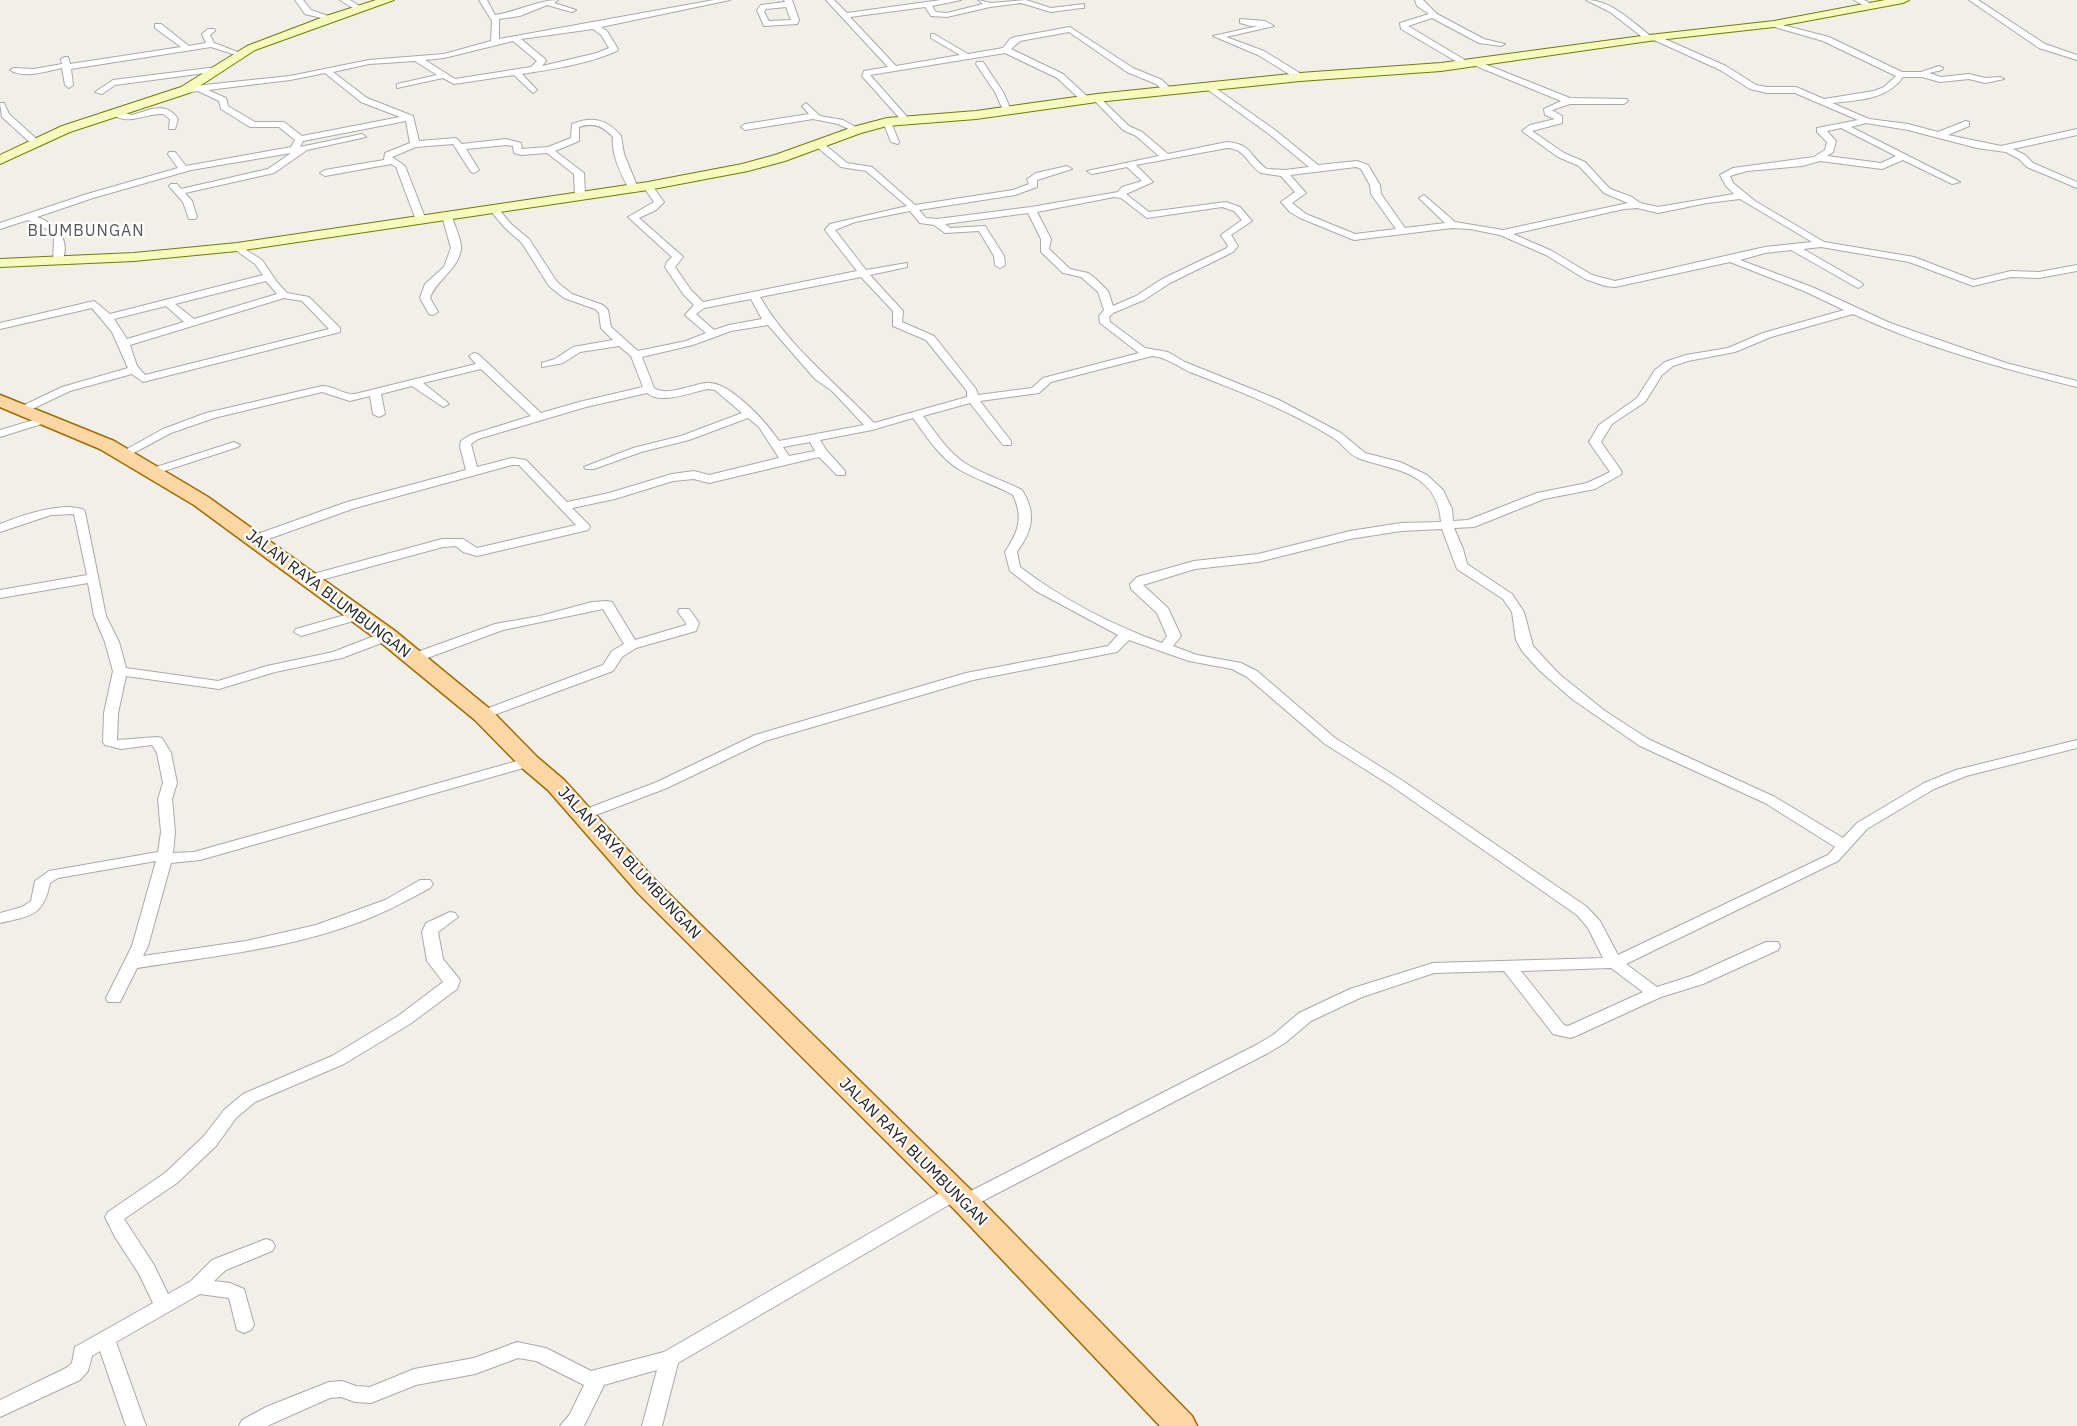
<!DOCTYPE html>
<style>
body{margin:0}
canvas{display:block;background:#f2efe9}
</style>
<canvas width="2077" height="1426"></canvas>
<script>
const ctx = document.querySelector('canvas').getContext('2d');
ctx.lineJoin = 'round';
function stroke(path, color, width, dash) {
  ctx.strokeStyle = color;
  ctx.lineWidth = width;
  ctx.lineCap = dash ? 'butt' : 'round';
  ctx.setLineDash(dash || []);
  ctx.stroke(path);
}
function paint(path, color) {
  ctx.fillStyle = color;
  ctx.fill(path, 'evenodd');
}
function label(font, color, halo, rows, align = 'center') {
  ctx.font = font + ' "IBM Plex Sans",sans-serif';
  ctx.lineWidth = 4.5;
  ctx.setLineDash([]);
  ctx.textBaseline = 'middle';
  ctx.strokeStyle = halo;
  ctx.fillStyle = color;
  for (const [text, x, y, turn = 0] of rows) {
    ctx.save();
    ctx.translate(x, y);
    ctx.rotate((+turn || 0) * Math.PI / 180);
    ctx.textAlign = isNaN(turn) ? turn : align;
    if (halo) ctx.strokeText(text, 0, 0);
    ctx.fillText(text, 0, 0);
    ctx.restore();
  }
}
const street = new Path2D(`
 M295,0H303L311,10L334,18L330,20L305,14Z
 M340,0H350L363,8L356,10Z
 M479,0H487L495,15C516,12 538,0 558,0L554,3L576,10L572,12L547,5L520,16L499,19V39L714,0H730L601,27L607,31L618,49L617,51C587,64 554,69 522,74L537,90L533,93L514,75L454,84L443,78L397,88V84L437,75L415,61L369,64L333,72L367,98L413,116L419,141L456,138L462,144L506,139L521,143L522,149L548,147L571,138L572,124C592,116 607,119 621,136L624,154L638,188L636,190H630C621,176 611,153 613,137C602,126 594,122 579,127V141L555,151L584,173L585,196L580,199L575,196L574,174L547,153L521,155L514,153L513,146L506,145L466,149L479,170L474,173L471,172L453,144L416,147L392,157L405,166L426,220L421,223L416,220L396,167L391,164L325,176L320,173L325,170L384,160L385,153L410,143L406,121L303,141L300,147L362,134L366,137L307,150L274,173L185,193L192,201L197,217L195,219H189L183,202L169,186L171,184H177L181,189L268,169L291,153L191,170L93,198L37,217C58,225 72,241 61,264L53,262L54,238L49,230L28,220L0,229V223L87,194L178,168L168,154L169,152H175L186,166L291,147L295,140L279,127H250L221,109L219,101L198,91L185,93L181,90L185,87L290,76L369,60L444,54L491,41L492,21ZM593,29L601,35L609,48L597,53L542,66L546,61L545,59L521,39ZM513,41L537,61L531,67L455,79L425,60L444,58ZM325,73L361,102L400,117L302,136L284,122H255L228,106L226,98L208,90L290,80Z
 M784,0H792L799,20L797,24L764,26L757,10L761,5L785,2ZM786,7L791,20L769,21L764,12L766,9Z
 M826,0H834L847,13L941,0H961L932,6L936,12L947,13L983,4L978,0L991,3L1026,0L1051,8L1084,4V8H1081L1051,12L1021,3L990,7L947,17L931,16L925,7L850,17L896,66L960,55L931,38V34H934L968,54L1003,48L1010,39L1015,37L1070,27L1133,68L1162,80L1173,91L1166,93L1156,84L1127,72L1069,32L1020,41L1011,49L1063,74L1089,98V102H1083L1057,78L1005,53L870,75L910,120L903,122L862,76L864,71L888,67Z
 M1415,0H1423L1437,14L1484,39L1505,44L1501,46L1479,43L1432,18L1408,26L1470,63L1477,61L1570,98L1627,99L1628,101L1624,104H1570L1552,110L1562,116V123L1532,131L1564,153L1585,162L1610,189L1632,197L1640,203L1658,207L1734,194L1726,186L1720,175L1733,168L1814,157L1825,150L1827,142L1817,132V128L1858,120L1795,93H1767L1750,89L1720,70L1652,39L1646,40L1610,12L1586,0C1612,0 1632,22 1652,37L1658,36L1726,66L1756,85L1767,87H1796L1824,99L1874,91L1884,87L1896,76L1823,41L1771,26V22L1829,37L1902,72H1921L1939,66L1943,68L1942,70L1929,73L1941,77L1969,74L1985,78L2000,77L2004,79L1985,83L1969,79L1940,82L1922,77H1903C1887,100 1858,100 1832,103L1869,119L1908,124L1938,132L1966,121L1969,122V126L1948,135L2001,146L2077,129V135L2013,149L2025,155L2033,163L2077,182V188L2027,167L2019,159L2006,152L1977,148L1908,130L1866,123L1851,127L1960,182L1952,184L1903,160L1882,169L1820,161L1802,166L1747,171L1730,176L1733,183L1755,201L1824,242L1914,257L1974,280L2011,271L2039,272L2077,265V271L2039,278L2011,277L1973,286L1909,262L1821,247L1803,249L1862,283L1863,285L1858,288L1791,250L1765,253L1740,260L1812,287L1890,323L2006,363L2077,381V387C2001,368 1924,347 1853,314L1771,337L1735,352L1688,361L1673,366L1662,375L1645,402L1612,424L1601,442L1620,469L1622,473L1620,475L1595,489L1544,499L1474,527L1454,528L1463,549L1467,564L1512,594L1524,612L1533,646L1559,674L1605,711L1650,740L1775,797L1843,838L1857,823L1924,783L1956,770L2077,740V748L1966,776L1934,789L1867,829L1838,861L1626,964L1657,987L1691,976L1766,942H1778L1780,946L1778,950L1703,984L1661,997L1576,1036L1570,1038L1553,1034L1504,971L1434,973L1362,997L1311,1021L1285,1043L1268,1053L971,1207L965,1209L959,1207L956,1202L957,1200L678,1363L662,1426H642L657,1370L604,1385L584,1426H560L570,1414L584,1385L536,1361L518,1358L475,1374L416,1385L371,1403L355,1402L341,1397L330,1398L267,1426H239L242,1420L266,1407L329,1382L342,1381L356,1386L370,1387L414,1369L474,1358L517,1342L546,1348L591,1371L664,1352L948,1188L954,1186L960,1188L963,1193L961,1196L1256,1045L1273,1035L1299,1013L1350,989L1433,963L1603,958L1588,928L1577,915L1393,787L1325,744L1247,677L1232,669L1189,661L1129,640L1117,652L973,680L765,741L667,788L588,818H578L576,815L578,812L657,782L755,735L966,673L1108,646L1118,635L1036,591L1010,571L1005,552C1018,532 1024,518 1013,495C996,485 977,480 960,470C940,458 927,437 913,418L872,430L820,440L827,451L845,471V475H837L819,457L709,483L694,479L673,481L615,499L572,508L588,524L590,527L588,530L477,556L463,552L456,546L443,547L310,583L306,582L304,579L306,576L442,539H463L477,548L576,525L519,465H512L355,508L260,542H252L250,539L252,536L347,502L466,470L460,447L461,441L470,435L531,416L481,369L423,383L447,402L449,404L443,407L412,386L381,394L385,414L379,417L373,414L370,396L350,401L322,392L214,418L171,433L128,456H120L118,454L163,429L206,413L322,386C334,386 343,395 355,394L476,364L469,356L474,353L478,354L541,413L579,402L643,387L631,356L619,346L580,352L563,363L542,367V363L555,359L573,347L613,340L601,328L599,313L595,309L564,298L549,286L522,243L505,228L489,209L491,207H497L511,224L529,239L557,282L572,294L603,305L608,310L611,327L638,351L686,341L706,333L685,315L694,305L683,294L665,267L667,262L672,257L628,217L654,202L643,186L645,184H651L664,202L656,210L639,218L681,255L683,257L675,267L691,290L703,302L857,271L825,230L830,224L907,206L866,171L841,167L817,147V143H823L847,163L872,167L915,205L1013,190L1029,184L1027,179L1036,173L1067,166L1072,169L1037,180V187L1015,195L919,210L926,218L937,219L1031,207L1118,192L1122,187L1142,181L1127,167L1092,174L1087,171L1159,156L1136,136L1123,130L1094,100V96L1097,95L1129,126L1142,132L1168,154L1227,142C1253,144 1249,157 1267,169L1285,170L1309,167L1269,134L1204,87L1211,85L1275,130L1318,165L1357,161L1368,165L1380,185L1381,194L1405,228L1445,223L1421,200L1419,198L1424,195L1455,222L1503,230L1628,203L1604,193L1579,166L1558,157L1522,131L1530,125L1555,119L1545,115L1544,109L1561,101L1471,64L1464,66L1401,29L1400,23L1429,14L1417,6ZM1841,128L1896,156L1881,163L1827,156L1833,152L1836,141L1827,131ZM1227,148C1246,149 1247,164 1261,173L1281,176L1295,192L1281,202L1290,212L1300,218L1354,240L1452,228L1470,229L1500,235L1546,255L1585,279L1605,286L1615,287L1730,262L1804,291L1844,310L1763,333L1728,348L1686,355L1665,362L1655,370L1637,398L1599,425L1589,442L1610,472L1587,483L1537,493L1468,520L1453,521L1452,509L1443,490L1427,475L1400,462L1365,453L1341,433L1279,400L1185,362L1168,352L1145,348L1110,322L1109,317L1113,313L1144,300L1170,283L1233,252L1238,246L1231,235L1252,221L1240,207L1226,202L1149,212L1126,194L1153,182L1136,165ZM1356,167L1361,169L1370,185L1371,194L1396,229L1355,234L1306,214L1292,203L1306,193L1290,175ZM1114,197L1121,198L1147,218L1222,207L1234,211L1242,220L1221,235L1228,246L1227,248L1162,279L1136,296L1113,306L1108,291L1096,279L1088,273L1070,269L1049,249L1051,239L1037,212ZM1740,199L1812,242L1765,247L1615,281L1592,275L1552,251L1513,234L1624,209L1637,208L1658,213L1707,203ZM910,211L920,223L934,225L945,233L979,231L994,256L995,265L1000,268L1005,265L1004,256L985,226L950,228L945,224L1028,213L1041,239V252L1063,273L1081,277L1098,292L1104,310L1099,316L1100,323L1139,353L1043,378L1032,388L978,395L976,389L934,336L902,322L903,311L870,275L907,267V263L866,270L835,230L855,222ZM861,277L893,311V326L926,340L967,391V397L874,423C835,382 788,346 760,297ZM751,299L762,319L729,325L714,330L696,314L704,308ZM768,325L815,379L832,391L864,425L779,441C767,423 730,381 707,383C692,384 668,397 654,388L642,357L693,345L731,331ZM1152,356C1166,357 1177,366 1190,372C1238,391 1287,409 1332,437C1341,442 1348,454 1358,458C1378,466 1400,467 1419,480C1433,490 1440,505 1441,522L1401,523L1350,531L1258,554L1194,561L1137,577L1130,584L1131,589L1157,613L1167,636L1162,643C1112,625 1062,599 1020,567L1017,552C1032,531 1037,514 1022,490C1005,481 985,475 968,465C949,454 936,433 923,416L970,403L1003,445H1011V441L980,401L1039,393L1051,382ZM708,389L715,390L742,413L681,436L633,448L584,467L586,469H594L641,452L689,440L748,418L759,427L779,458L709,475L694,471L672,474L609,493L567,502L526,460L512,458L477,467L471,444L478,439L586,407L647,393C661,405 692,392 708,389ZM810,442L815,451L789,456L783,447ZM1442,529L1457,569L1503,599L1512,612L1516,640L1522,651L1539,670L1572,699L1640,746L1765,803L1835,847L1828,855L1618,955L1600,921L1587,907L1403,781L1335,738L1257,671L1241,663L1197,655L1173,646L1181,636L1168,608L1143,585L1195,569L1258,562L1350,539L1401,531ZM1611,968L1643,992L1568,1026L1564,1025L1521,971Z
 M1854,0H1864L1875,6L1868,8Z
 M1969,0H1978L2045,44L2077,55V60L2039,48Z
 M1240,19L1265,21L1274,26L1226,37L1264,51L1303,75V79H1297L1258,55L1213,36L1258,26H1251L1240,23Z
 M155,24H161L189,46L206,43L202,34L208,29H214L215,31L210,35L214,43L243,54L239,56L211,47L71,69L73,85L69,88L65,85L62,68C48,71 23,79 10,70L14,68L34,69L62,64L61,59L65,57H68L70,64L181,47L155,28Z
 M977,62H983L1003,92L1011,110L1010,112L1003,110L995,92L976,64Z
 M217,67L221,69L220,71L115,85L102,94L95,92L113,80Z
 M0,103H4L9,114L40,142V146H34L2,117Z
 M806,103L820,116L843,120L861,130L857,133L838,124L813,119L745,130L741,127L745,124L809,114L802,106Z
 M152,109C164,107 171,109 178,119L175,129H169L170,119L163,114C144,113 128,127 111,113L115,110L132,115Z
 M887,119L891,122L899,142L898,144L891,142L883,122Z
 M447,213L452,216C454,225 461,238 461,247C461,267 436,280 430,298L438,312L433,315L429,314L420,298L425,284L444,267L451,248L442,216Z
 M237,244L262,260L277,282L287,293L309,297L340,328V332L143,382L132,374L70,391L26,412H18V408L62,387L128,368L112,332L92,308L0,329V323L94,301L110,314L263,275L255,264L234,249V245ZM266,281L277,294L194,319L175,304ZM284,298L302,301L329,329L145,375L137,366L130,345ZM166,306L184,322L127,339L114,319Z
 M47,416L51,417V421L0,437V430Z
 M234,442L240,445L238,447L158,473L154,475L148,471L150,469Z
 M71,507L83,509L85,512L106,616L119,642L126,668L218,681L267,666L333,652L382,633H392L394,636L392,639L342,658L275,672L219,689L126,676L118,713L117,740L157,737L162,738L171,753L177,783L172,799L175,832L173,853L194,852L524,759H534L536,762L534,765L200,860L171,863L148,946L143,956L246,941L316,925L385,900L420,880H430L433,884L430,888C408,900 386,912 362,921C290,949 212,956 137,968L120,1002H108L106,998L132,946L156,861L58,878L50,883C43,917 30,916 0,923V913L22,907L31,901L35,881L49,871L158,852L161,832L158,799L163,783L157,753L152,745L121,749L105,745L103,742L104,713L113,671L105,642L94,616L88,583L0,598V590L87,575L74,514L51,515L0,532V524C23,515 46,507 71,507Z
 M607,601L612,602L635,640L686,625V623L678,612L679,609H689L699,623L696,631L636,648L622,657L613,671L483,719L476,715L478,712L603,665L612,651L624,644L603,609L503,630L419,661H409L407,658L409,655L495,624L540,616L592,602Z
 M359,611L364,612L365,615L364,618L301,636L294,632L296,629Z
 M450,912L455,913L458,917L438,932L443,959L460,980L457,989L410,1024L344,1064L255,1102L236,1118L216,1146L177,1183L124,1219L154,1265L168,1294L191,1281L212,1260L266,1239L272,1241L275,1246L272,1251L226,1270L214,1281L230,1283L244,1289L254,1325L251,1330L244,1333L237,1330L229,1298L200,1294L116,1342L146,1426H126L100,1351L92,1356L88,1371L80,1380L0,1417V1400L66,1368L72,1363L75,1347L153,1303L139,1274L115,1237L105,1217L108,1212L165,1173L204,1136L224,1110L243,1094L332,1056L398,1016L443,982L427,961L422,932L426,923Z`);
const secondary = new Path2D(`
 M376,0H394L255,50L189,93L70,132L0,164V155L62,126L181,87L247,46L326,16Z
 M1885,0H1909L1903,3L1774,27L1649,41L1441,71L1300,81L1097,102L976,119L887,126L861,133L785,161L748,171L648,190L237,251L134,261L0,267V259L134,253L237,243L648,182L742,164L775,155L853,127L887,118L976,111L1097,94L1300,73L1441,63L1649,35L1774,21Z`);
const primary = new Path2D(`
 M0,395L114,441L208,497L395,631L491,710L537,757L564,780L656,881L975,1194L1192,1416L1197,1426H1160L955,1210L638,893L548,790L521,767L475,720L379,641L194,505L100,449L0,407Z`);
const farQuarternames = [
 ["BLUMBUNGAN",86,231]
];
const streetNames = [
 ["JALAN RAYA BLUMBUNGAN",328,594,37],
 ["JALAN RAYA BLUMBUNGAN",629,863,47],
 ["JALAN RAYA BLUMBUNGAN",913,1152,45]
];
stroke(street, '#a9a9a9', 2);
stroke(secondary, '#707d05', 2);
stroke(primary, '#a06b00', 3);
paint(street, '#fff');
paint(secondary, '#f7fabf');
paint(primary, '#fcd6a4');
ctx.letterSpacing = '1px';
label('16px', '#555', '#fff', farQuarternames);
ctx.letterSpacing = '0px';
label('16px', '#222', '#fff', streetNames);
</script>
